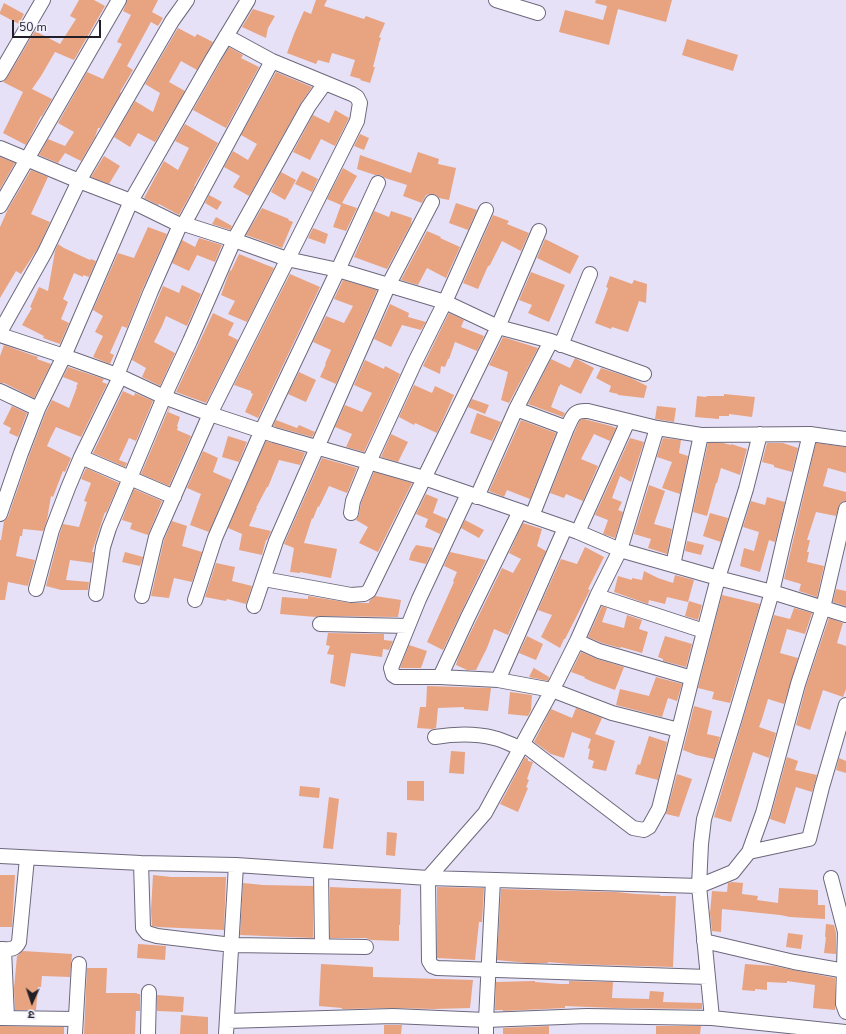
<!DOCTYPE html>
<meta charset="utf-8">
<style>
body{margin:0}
#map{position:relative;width:846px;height:1034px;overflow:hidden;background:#e6e1f7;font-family:"Nunito Sans","Noto Sans Devanagari",sans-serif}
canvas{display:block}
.north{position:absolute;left:12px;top:982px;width:40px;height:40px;-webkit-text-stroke:3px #f2f0fd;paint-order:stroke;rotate:183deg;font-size:11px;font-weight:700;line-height:16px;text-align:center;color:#201e26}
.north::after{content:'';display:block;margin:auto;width:14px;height:18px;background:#201e26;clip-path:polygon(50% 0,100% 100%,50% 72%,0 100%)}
.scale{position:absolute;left:12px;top:20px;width:89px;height:18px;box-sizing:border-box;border:2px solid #201e26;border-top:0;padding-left:5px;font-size:12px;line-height:14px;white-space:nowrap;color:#201e26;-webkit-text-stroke:3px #f2f0fd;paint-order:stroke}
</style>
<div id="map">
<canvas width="846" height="1034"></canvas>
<div class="north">उ</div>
<div class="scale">50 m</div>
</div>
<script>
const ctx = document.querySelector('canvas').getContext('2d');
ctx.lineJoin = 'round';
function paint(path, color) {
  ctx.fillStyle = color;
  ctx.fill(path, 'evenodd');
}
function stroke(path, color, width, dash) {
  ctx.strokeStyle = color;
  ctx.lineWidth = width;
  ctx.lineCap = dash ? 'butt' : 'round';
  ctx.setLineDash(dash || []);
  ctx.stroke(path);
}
const building = new Path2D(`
 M79,0H94L105,6L74,60L55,52L41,76L32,89L52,99L42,116H41L26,145L3,133L23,92L3,82L7,78L35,31L60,44L76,19L70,16Z
 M127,0H158L152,12L163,18L158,26L151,22L127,66L133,70L120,92L121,93L100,128H98L95,137L81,161L65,153L58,163L39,155L48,139L65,146L74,132L58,123L87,72L103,79L122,44L117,42L131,15L123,11L126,4Z
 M316,0H327L324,6L364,19L366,16L385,23L379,37L381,38L379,43V44L373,67H375L370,83L360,80L361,79L350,76L355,60L332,53L329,63L318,60L316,64L287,53L294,34L304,11L311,14Z
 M596,0H672L666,22L618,9L609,45L559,32L565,10L603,20L607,6L595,3Z
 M4,3L24,14L19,24L0,14V12Z
 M253,9L275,16L268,28L266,38L242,27Z
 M178,28L195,37L197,34L213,42L197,70L181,61L169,82L185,91L155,142L138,133L130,147L114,137L135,101L153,112L160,93L145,84Z
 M687,39L738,55L733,71L682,55Z
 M229,47L243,55L241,58L259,67L226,128L193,110Z
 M276,72L312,87L301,103L249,196L233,187L240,176L224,167L233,151L248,160L257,144L241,135Z
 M335,110L349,118L335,146L321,139L310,160L293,152L313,115L329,123Z
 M185,124L218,143L194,186H195L179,215L159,204L158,205L144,198L164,161L178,170L189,148L175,141Z
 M360,134L369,138L364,150L354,146Z
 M418,152L439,159L438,164L456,168L449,200L439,198L436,195L431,194L426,195L422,203L403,196L407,185L385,178L381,175H375L357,169L360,155L411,173Z
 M104,156L120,166L109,184L91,177Z
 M0,157L15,163L0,189Z
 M343,168L357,176L342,203L357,208L346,231L333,227L341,205L327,199Z
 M31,170L48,177L31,214L50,222L38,248L21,274L16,271L0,298V227L8,209Z
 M302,171L318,179L312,192L295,184Z
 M281,172L296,180L285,200L271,192Z
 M209,195L222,202L217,210L205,203Z
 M456,203L477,210L468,230L449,223Z
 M262,208L289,219L288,220L293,222L282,248L246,235Z
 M374,211L389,217L391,211L412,218L411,224L387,269L354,257Z
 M493,215L509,221L507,224L529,233L521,251L502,241L490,265L489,266H488L478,289L463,283Z
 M216,217L232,226L230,230L212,224Z
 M148,227L167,234L143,288L127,328L122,326L110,353L114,355L110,364L93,357L103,336L95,332L103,316L93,310L118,253L134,258Z
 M313,228L328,234L325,244L308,238Z
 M427,231L441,237L440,238L460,247L446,278L427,268L418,285L401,280Z
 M199,238L222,245L215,262L197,255L189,271L172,263L182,240L195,247Z
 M545,239L579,256L570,274L537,258Z
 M58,244L64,248L90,260L91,259L96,261L89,277L83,275V277L74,273L63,299L68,302L61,319L69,323L60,344L43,338L44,336L22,325L32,308L30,307L39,287L48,291L55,251Z
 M239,254L274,268L247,322L228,314L235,301L221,295L230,270L231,271Z
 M531,272L565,285L549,322L528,313L532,305L519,300Z
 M290,274L320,287L258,418L245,412L253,394L251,393V391L234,385Z
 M610,276L632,284L634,280L647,284L646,303L639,301L628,332L612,327L611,329L595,323L608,288L606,287Z
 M343,280L377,290L336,384L320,377L326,364H325L331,350L313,342L326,316L344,323L353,306L334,299Z
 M182,285L201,294L187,326L166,316L162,326L154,342L175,353L160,386L142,377L146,368L132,360L163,286L179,293Z
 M390,304L409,313L408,317L426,322L421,330L402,325L391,347L374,339Z
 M213,313L234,323L228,335L238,340L206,403L176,392Z
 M449,313L464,320L461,327L484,336L477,351L455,342L449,359H448L445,367L441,366L440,374L423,366Z
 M503,337L538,348L509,403L501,400L508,372L489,365Z
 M4,345L32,355L38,357L37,359L51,364L34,398L4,383H0V356Z
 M575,358L594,368L581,394L560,384V386H559L551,407L565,413L563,417L528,404L551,359L570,368Z
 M365,360L384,369L385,366L400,374L364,452L346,447L352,434L335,427L345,405L362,412L372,393L354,385Z
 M68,367L104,379L102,382L107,384L81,437L56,427L51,437L47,446L71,458L65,472L63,471L53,497L51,496L47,520L43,531L23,529L22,536H20L16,556L35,560L28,586L8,582L5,600H0V540H1L4,521L8,517L29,456L46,412L52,400L69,408L77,387H76L78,383L63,377Z
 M601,368L631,378L647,386L644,398L618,395V394L609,392L611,386L596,378Z
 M299,372L316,380L306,402L288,394Z
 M414,385L432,393L435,386L454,395L437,433L415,423L414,425L399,417Z
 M123,391L134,396L135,393L153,401L136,441L129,438L119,460L127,463L125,467L93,453Z
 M724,394L755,397L752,417L729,414V416H719V419L695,417L697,396L706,397L707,396H724Z
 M472,399L489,405L485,414L468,407Z
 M12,406L27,413L18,437L9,433L11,428L3,424Z
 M657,406L676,408L674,422L655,419Z
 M169,408H170L168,412L180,417L177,426L178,427L177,430L191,436L169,486L141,474Z
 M477,413L501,422L492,441L470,433Z
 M584,419L611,426L616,428L610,441L594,434L581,459L598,466L583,501L566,494L564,498L550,493L575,431L580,420Z
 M276,420L297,428L299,425L315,432L312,437L276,427L273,426Z
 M521,420L556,433L530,499L507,490L504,497L489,491Z
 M391,434L408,442L398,462L381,457Z
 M228,436L247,442L239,462L222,457Z
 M630,438L644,442L631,482L620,476L612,498L622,502L618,510L623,512L615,538L603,534L608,520L595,515Z
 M663,438L681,440L679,453L688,456L680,494L662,488L672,462L657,457Z
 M266,441L305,453L300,465L279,460L268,487H267L256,508H257L254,514L249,526L271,531L267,540H266L262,555L239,550L242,534L228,528Z
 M708,443H723L731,445V444L747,449L740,475L721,468L717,483H716L707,516L693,512Z
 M767,443H783L798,448L792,472L774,467V465L762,462Z
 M816,443L846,447V473L828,468L823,486L846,492V501H843L840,504L836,516L816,512L807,540H810L807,552H809L807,562L824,566L817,597L799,591L801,584L784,579Z
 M203,451L218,458L213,472L231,480L209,532L190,525L201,494L187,488Z
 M322,458L357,468L347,493L329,486L319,507L318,506L313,519L312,518L304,543L337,549L331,578L300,572V573L290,572L294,548L284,544Z
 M86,468L119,483L106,513L105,512L92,552H94L92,563L70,560L66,580L89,582L88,590H61L46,586L60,533L63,524L79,527L87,502L84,501L91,483L81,479Z
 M374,472L412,483L378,552L359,543L368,527L356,520L359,515L361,503Z
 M649,485L665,491L654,524L672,529L667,554L648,548L651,539L634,534Z
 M134,489L162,501L148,535L130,529L132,523L122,520Z
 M426,494L438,499L433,513L447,519L440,534L425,527L428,519L416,514Z
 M767,497L785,502L775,542L769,540L760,572L740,566L744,548L754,551L759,532L743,527L751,501L765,505Z
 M710,513L728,518L721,542L703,536Z
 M465,520L484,530L479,538L461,528Z
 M172,521L187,526L182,546L202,552L192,582L174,578L169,598L151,596L164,540Z
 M523,523L542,529L537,546L546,551L508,635L494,629L487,648L476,670H467L456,665L458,658L502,568L513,573L521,559L509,553Z
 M687,541L704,545L701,555L685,551Z
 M416,545L433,548L426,564L409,560L411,553Z
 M585,547L604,557L588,589L590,590L565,639H564L560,648L541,637L552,615L538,610L561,559L577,564Z
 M125,552L143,557L140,566L122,562Z
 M450,552L486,560L443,650L427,642L454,582L453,581L457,572L444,566Z
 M216,563L235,567L232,581L252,586L246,604L227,599L226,601L205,597Z
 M644,571L658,578L673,583L675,575L694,580L688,602L667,597L665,604L649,600L648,604L614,592L618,576L632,580V578L642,580Z
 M836,589L846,591V606L833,602Z
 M722,595L760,604L730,703L712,699L714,692L698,688Z
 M308,596L351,603H369V601L375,596L401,600L398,617L320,616L316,617L280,614L282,597L308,599Z
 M689,601L702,605L698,620L685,616Z
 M602,606L607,608L602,622L624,628L627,615L642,620L639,629L648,632L642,653L621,647L620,648L602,643L588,637Z
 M794,608L812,613L805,634L787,629L780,653L798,658L784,704L768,699L762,719L759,727L776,733L769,758L753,752L731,822L714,817L774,615L790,619Z
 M829,618L843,623L837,643L846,646V689L843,697L823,690L810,730L796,725L806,686Z
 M328,633L384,634V640L393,641L389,650L383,649L382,657L351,653L345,687L330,683L334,655L327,654L330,646L326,645Z
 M527,636L543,644L536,660L519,653Z
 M665,636L692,644L686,667L663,661V659L658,657Z
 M409,645L427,651L421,668H400Z
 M581,652L597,659L624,667L615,690L593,682L584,678L585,677L571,672Z
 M534,667V668L549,677L548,681L529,677Z
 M656,677L682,684L677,701L668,698L662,717L616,705L620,689L649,696Z
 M427,686L491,688L488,711L464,709V707L438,708L436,728L432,729L417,728L420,707H426Z
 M510,692L532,695L531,710L528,716L508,714Z
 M694,706L712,711L707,734L720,737L714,759L696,755L683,750Z
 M576,708L602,718L595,734L615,741L606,771L592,768L594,761L588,759L590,749L588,748L591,739L572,732L564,758L551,754L534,742L551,709L572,718Z
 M649,736L667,742L658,780L635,774L638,764L640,765Z
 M451,751L465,752L464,774L449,773Z
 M525,757L528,759V761L533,762L527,779L529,780L526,787L528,788L518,812L500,804Z
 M787,757L798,761L795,770L817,775L812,792L796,787L785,824L770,819Z
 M839,758L846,761V773L836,770Z
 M677,774L692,779L679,817L666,814Z
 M407,781H424V801L407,800Z
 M300,786L320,788L319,798L299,796Z
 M329,797L339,799L333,849L323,848Z
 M387,832L397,833L395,856L386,855Z
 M0,875H15L12,927H0Z
 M153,875L171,877H226L224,930L158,927L152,926L151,910Z
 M732,882L743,883L742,894L758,896L757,900L778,903L779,888L818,890V905H825V919L790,917L780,915L722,909L721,932L712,931L710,913L712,891L727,892L728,883Z
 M243,883L263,885L313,886V938L240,935Z
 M330,887L352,888L401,889L400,925H399V941L371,940L366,938H330Z
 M437,887L484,888L482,922H479L475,960L437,958Z
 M501,889L616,892L636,894L660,895V896H676L673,967L570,964L548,962V963H528L497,960Z
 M826,924L834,925L836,933V954L824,953L826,937H825Z
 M788,933L803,935L801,949L786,947Z
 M138,944L166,946L165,960L137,958Z
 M23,951L72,954L70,977L42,976L41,987H38L36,1010H15L14,988L17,956Z
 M321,964L373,967V977L473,980L470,1008L434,1009L393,1008L344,1009H342V1008L319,1006Z
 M745,964L774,966L793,970L835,978V1010L813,1008L815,985L787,981V983L767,982V990L755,989V991L742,990Z
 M87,968H107L106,993H137V994H140V1011H136L135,1034H84Z
 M535,981V982L560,984H569V981L613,982L612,998L649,999L650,991L664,992L663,1002L702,1003V1009L614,1008L565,1006V1008L503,1011V1010H495L496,982Z
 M157,995L184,997L183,1012L157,1011Z
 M181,1015L208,1017V1034H180Z
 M384,1025H402L401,1034H384Z
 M0,1026L64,1027V1034H0Z
 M549,1026V1034H503V1028Z
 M656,1026H701L700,1034H656Z`);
const minor = new Path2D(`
 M496,0L538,13
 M0,74L43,0
 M325,83L308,107L234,240L287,259L338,270L445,302L498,327L551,341L644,374
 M0,148L79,181L131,201L180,225L184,224L234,240L190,341L164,397L109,528L103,547L96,594
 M0,206L119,0
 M184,224L272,61
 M0,332L45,252L79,181L172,21L187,0
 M0,335L64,356L117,375L164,397L210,414L274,435L424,478L520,511L532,516L578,532L620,550L597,596L577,641L557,681L485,813L428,878L429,961L432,966L437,968L708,977
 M561,345L590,274
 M117,375L151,291L180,225
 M0,391L38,409
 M516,409L567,428
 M760,434L746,489L718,578L772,592L846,615
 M810,434L784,540L772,592L736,714L704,819L701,844L699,886L733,872L749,852L763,813L798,684L823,608L846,509
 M81,457L174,497
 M468,494L419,599L391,668L393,675L396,677H440L498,680L552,690L612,713L679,730
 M477,497L516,409L551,341
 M351,513L353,501L369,462L415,362L445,302L486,210
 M0,514L21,453L38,409L64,356L131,201L213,58L248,0
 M532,516L567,428C573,416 573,410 588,411L657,428L701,435L810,434L846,439
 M578,532L628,421
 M673,565L701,435
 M264,579L351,595L364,594L369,591L498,327L539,231
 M36,589L52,530L68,488L81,457L120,377
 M142,596L156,537L210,414L357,121L360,103L357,97L352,94L272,61L226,36
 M597,596L704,631
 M195,600L215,538L262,430L338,270L378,183
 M254,606L276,541L389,284L432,202
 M320,624L408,626
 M577,641L599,651L692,678
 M440,677L468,617L520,511
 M498,680L565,528
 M435,737C454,734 474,733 494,738C503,740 512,745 520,748
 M523,744L633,828L644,830L649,827L659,809L692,678L718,578L620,550L657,428
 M749,852L809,839L822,787L846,705
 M0,856L141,863L236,865L428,878L699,886L712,1018L846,1032
 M141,863L143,928L147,933L157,936L232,945L366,947
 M321,871L322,946
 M831,878L845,932L843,1004L846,1012
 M704,941L794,962L846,971
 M0,949C8,949 15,951 19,942L27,858
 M4,949L7,1018
 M0,1018L76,1019
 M227,1021L393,1016L486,1020L493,880
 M75,1034L79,964
 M148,1034L149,992
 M226,1034L236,865
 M486,1034V1020L587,1016L712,1018`);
paint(building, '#e8a381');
stroke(minor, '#6d687c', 16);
stroke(minor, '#fff', 14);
</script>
